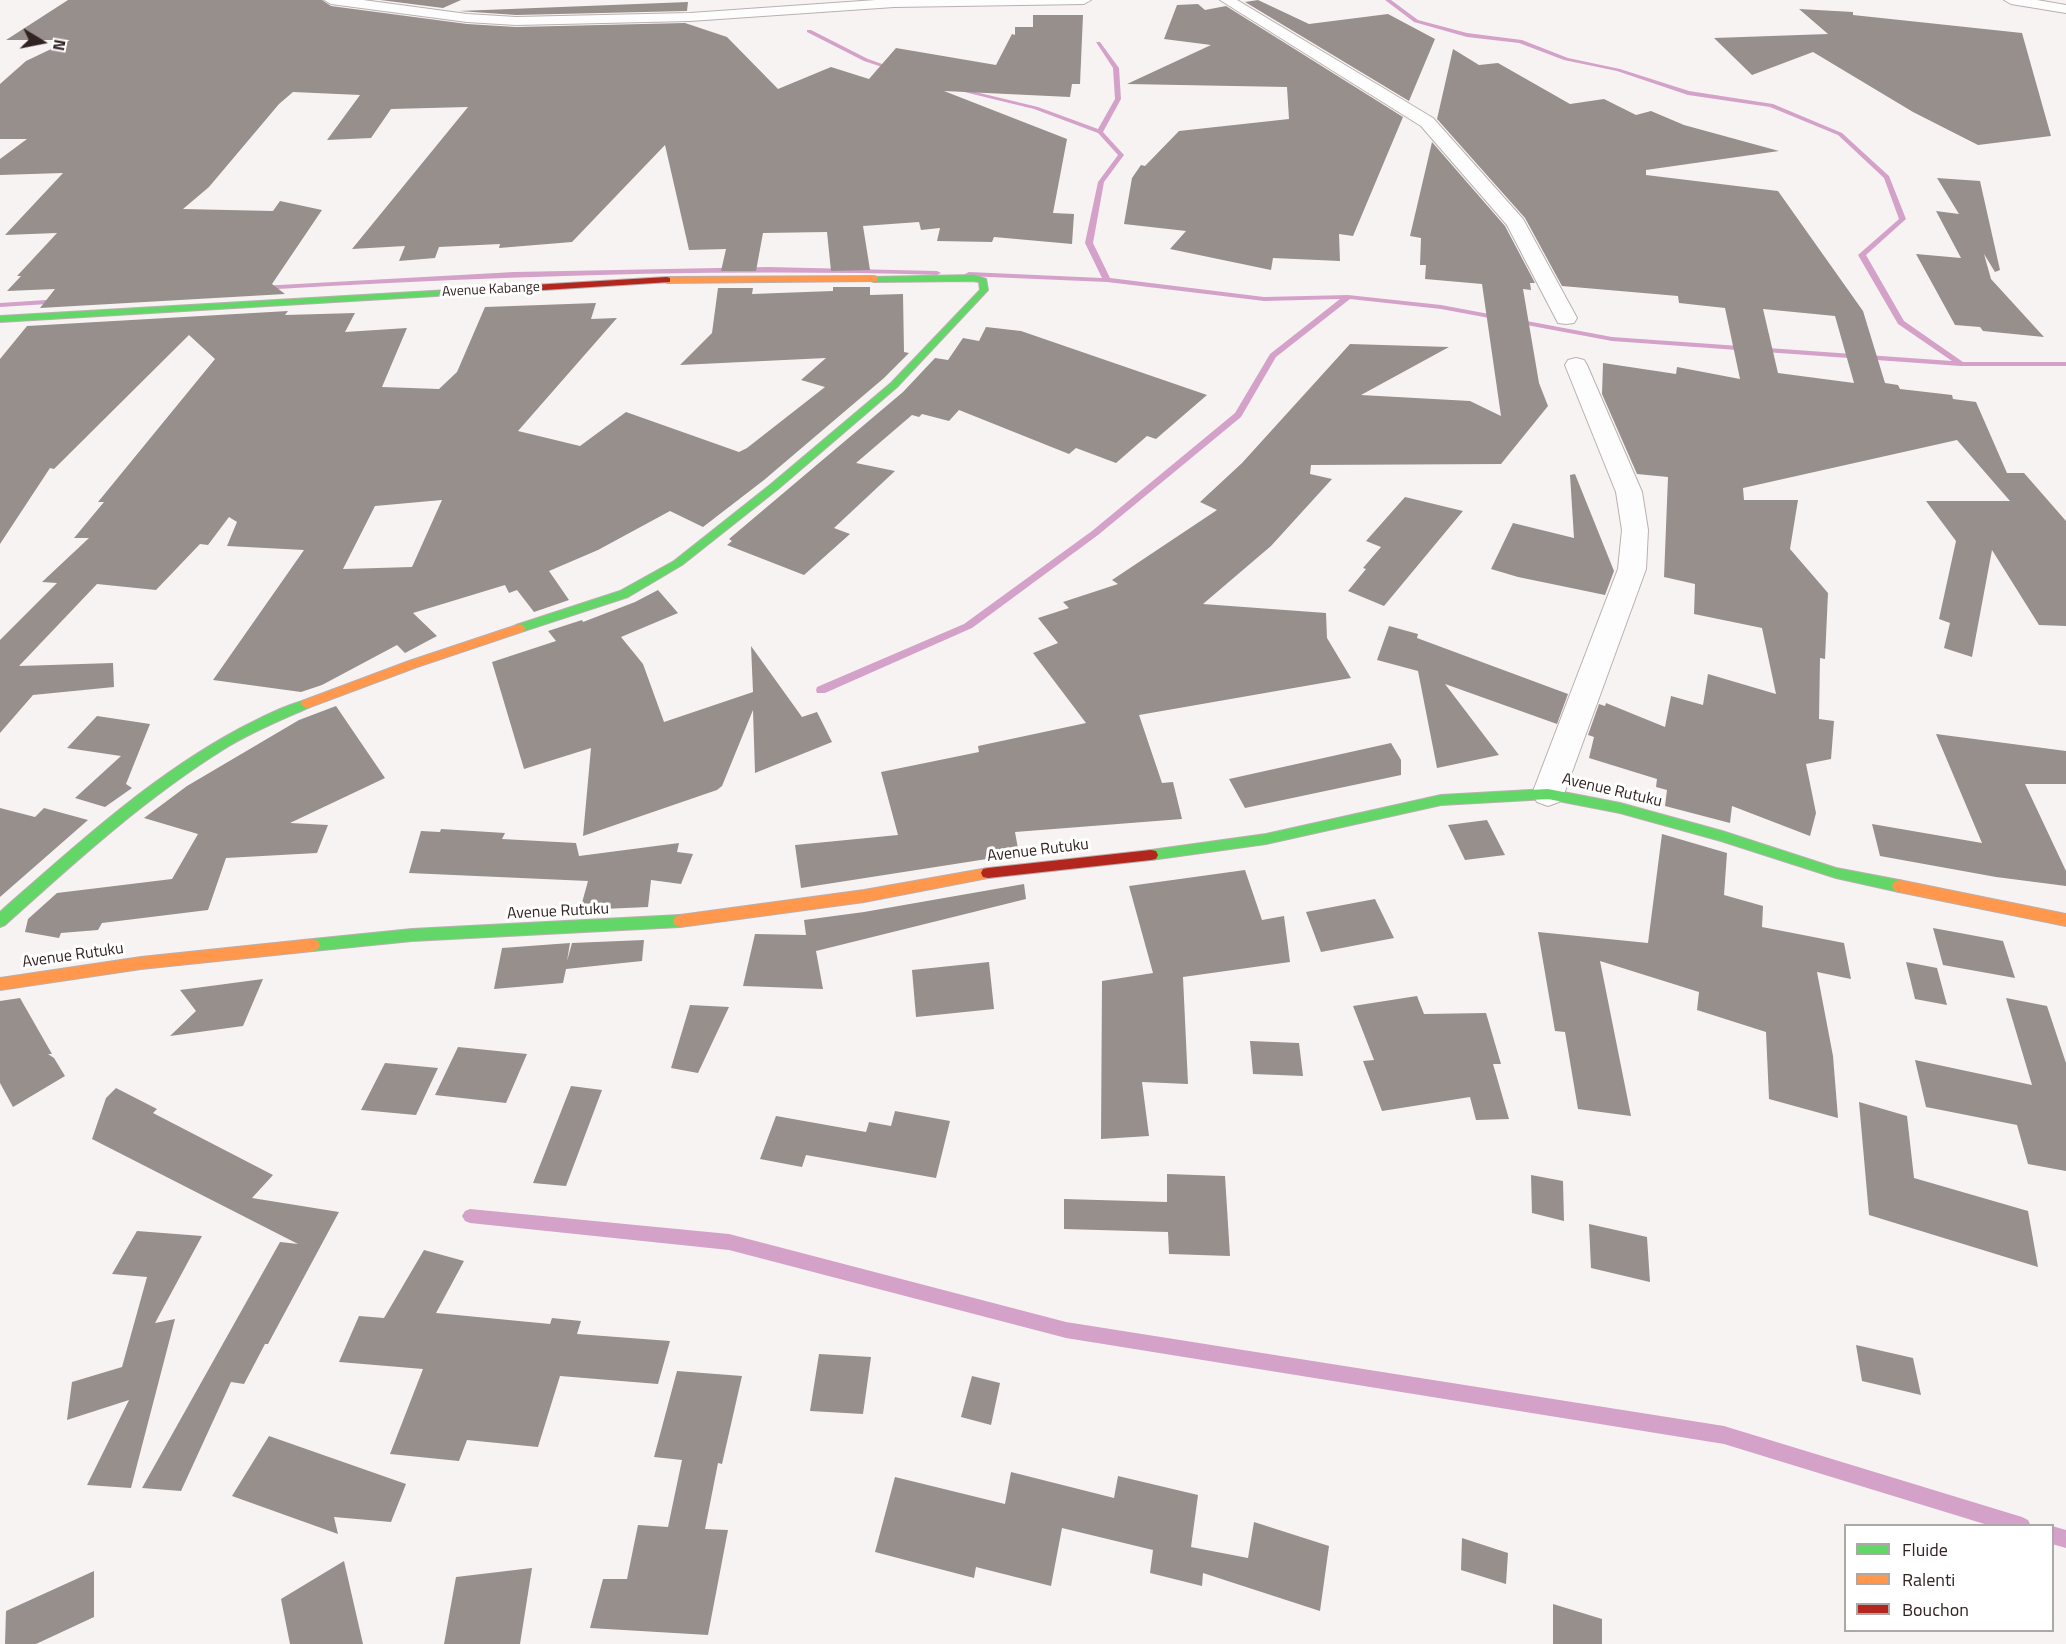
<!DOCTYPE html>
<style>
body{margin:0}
#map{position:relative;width:2066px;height:1644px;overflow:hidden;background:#f8f3f3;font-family:"Titillium Web",sans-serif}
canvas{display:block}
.legend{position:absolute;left:1844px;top:1524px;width:210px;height:108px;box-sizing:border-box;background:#fff;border:2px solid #ada7a7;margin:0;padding:8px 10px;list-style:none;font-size:18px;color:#322322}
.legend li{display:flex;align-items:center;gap:12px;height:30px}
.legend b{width:30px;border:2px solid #ada7a7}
.north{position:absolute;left:12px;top:12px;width:60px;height:60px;-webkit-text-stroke:4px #fff;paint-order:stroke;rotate:100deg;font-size:16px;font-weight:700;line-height:24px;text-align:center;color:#322322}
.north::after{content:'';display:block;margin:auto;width:21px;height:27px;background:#322322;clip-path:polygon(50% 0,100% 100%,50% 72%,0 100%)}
</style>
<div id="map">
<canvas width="2066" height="1644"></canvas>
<ul class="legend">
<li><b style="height:8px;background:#63d668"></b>Fluide</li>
<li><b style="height:8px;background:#ff974d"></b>Ralenti</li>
<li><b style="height:8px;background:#b3261e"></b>Bouchon</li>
</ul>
<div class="north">N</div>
</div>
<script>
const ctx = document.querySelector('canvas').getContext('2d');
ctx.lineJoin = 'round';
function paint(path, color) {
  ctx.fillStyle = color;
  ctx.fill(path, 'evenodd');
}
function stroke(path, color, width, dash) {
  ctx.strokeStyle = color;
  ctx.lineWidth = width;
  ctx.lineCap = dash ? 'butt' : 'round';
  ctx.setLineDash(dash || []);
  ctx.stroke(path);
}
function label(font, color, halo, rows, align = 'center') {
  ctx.font = font + ' "Titillium Web",sans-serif';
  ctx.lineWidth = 6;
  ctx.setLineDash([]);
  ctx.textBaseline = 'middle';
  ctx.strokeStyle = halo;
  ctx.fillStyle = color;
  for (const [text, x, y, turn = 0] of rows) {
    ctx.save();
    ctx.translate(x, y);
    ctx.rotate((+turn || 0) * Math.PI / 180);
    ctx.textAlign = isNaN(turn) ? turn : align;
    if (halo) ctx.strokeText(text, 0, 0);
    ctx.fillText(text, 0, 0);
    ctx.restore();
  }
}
const stream = new Path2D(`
 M1385,0H1391L1418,20L1467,33L1522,40L1568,58L1620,69L1689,91L1773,104L1842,133L1889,176L1906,219L1866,255L1904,321L1963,362H2066V366H1960L1612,341L1441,309L1350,299L1276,357L1241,417L1098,535L972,628L825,693H817L816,690L817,687L964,624L1092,531L1235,413L1270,354L1340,299L1264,301L1107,282L966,276L965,274L969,272L1102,278L1085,243L1098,182L1118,155L1098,133L1034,109L952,89L955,87L1038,107L1098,129L1115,99L1113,68L1096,42H1100L1119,68L1121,99L1103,132L1124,155L1104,182L1093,243L1110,278L1264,297L1348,295L1441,305L1612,337L1952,361L1898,324L1858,255L1899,219L1884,178L1838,135L1770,107L1688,95L1617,71L1564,60L1519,43L1467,37L1414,22Z
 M807,30H811L868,59L899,70L894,71L864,61L807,32Z
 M768,267L937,271L941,273L937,275C711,268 486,277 261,290L257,288L261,286L514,272Z
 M61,299H64V303L0,307V303Z
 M470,1209L729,1234L1066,1322L1724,1426L2022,1517L2028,1520L2031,1526H1991L1724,1444L1066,1338L729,1250L470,1223L465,1221L462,1216L465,1211Z
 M2052,1526L2066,1530V1548L2052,1544Z`);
const building = new Path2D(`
 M68,0H322L331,6L467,24L516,27L685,23L727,37L778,89L831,67L869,79L896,48L996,65L1012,34L1015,35V27H1033V15H1083L1080,84H1072L1070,97L944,91L1067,139L1053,213L1074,214L1072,244L994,237L992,242L937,241L940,228L921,230L919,222L863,226L870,270L831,271L827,232L763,233L756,271H721L726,249L689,250L665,145L572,242L499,248L500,244L439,247L435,258L399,261L405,246L352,249L468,107L391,109L371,138L327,140L360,95L293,92L279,104L209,187L183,209L273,211L280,201L322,210L272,284L285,294L40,308L55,289L7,291L21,276H17L57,233L5,235L63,173L0,175V159L27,139H0V84L26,61L70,40H6Z
 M380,0H461L443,8Z
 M1258,0L1309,24L1388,14L1435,39L1409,101L1245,2Z
 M688,2L687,11L516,15L459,11Z
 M1198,4L1205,10L1226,6L1403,117L1353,236L1339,234L1340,261L1273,258L1271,270L1170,249L1186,231L1124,224L1132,178L1141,165L1145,166L1179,131L1289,119L1287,87L1127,84L1211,45L1164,39L1177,5Z
 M1799,9L1853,12V15L2022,33L2051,136L1978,145L1913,112L1813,52L1752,75L1714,38L1828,34Z
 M1453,49L1479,65L1498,63L1570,104L1604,99L1636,115L1651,111L1684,125L1779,151L1646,170V175L1778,191L1863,311L1885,383L1898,385L1900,389L1952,395L1953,399L1976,402L2007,473H2024L2066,521V626L2039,625L1992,550L1972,657L1944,648L1950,623L1939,619L1956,541L1926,501H2010L1957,440L1743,488L1744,500H1798L1790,549L1828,593L1825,659L1820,658L1819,719L1834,721L1831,759L1806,764L1816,813L1810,836L1732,806L1730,823L1665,806L1667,790L1656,787L1657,779L1589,758L1594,737L1588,735L1599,704L1605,706L1606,703L1665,727L1671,696L1703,705L1708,674L1776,694L1762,628L1694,614L1695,584L1664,577L1668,477L1637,474L1602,394L1603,363L1676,374L1677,367L1740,379L1725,308L1679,303L1678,296L1562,286L1525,218L1437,119ZM1763,309L1835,316L1854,383L1778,373Z
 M1432,142L1505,226L1535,283H1530L1531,290L1523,289L1539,383L1548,406L1501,464L1311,465L1310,474L1332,479L1271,546L1203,604L1326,613L1327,638L1351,678L1139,715L1162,783L1173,782L1182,819L1015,832L1019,854L801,888L795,845L898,835L881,772L979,752L978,746L1086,723L1033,653L1058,643L1038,618L1069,608L1063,602L1118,584L1112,580L1217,510L1200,502L1242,463L1350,344L1449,347L1361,395L1470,401L1501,416L1482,284L1425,279L1426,265H1420L1421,238L1410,236Z
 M1937,178L1980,181L2000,270L1995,272L1984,254L1991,279L2044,337L1983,331L1980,327L1955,325L1916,254L1961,258L1936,211L1959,214Z
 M833,287H870V295L903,294L904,352L909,353L884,378L764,480L703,527L670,511L598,550L549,571L569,600L534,612L517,590L509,593L505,585L413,613L437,636L405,653L397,645L322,685L301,692L213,680L304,550L227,546L237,522L229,517L208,545L200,544L156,590L97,584L19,666L113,663L114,687L33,695L0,733V640L57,583L42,582L89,538H74L104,502H98L215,359L189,335L54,469L50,468L0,544V359L27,326L288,311L285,315L355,313L345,332L407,328L382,387L439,389L457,372L485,307L596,303L591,319L617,318L518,431L580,446L626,412L739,452L747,448L825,387L801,380L826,358L680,365L712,333L718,288H753L752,294L833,291ZM442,500L412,567L343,569L375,506Z
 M986,327L1021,331L1207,395L1156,439L1147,436L1116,463L1076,448L1069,454L959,410L949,421L922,414L919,417L912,415L856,463L895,471L834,528L850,534L804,575L727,545L732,541L729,539L903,392L935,358L948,360L963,338L979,341Z
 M1575,474L1614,571L1605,595L1518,577L1491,569L1513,523L1574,538L1570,475Z
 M1405,497L1463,511L1384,606L1348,591L1366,569L1363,568L1381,547L1366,541Z
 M658,590L678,613L621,637L643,664L664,722L753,692L751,646L802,717L817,712L832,742L755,773L753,710L722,786L717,790L583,836L591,748L524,769L492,662L556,641L548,631L582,620L583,622L635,602Z
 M1389,626L1418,634L1417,638L1568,694L1557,724L1445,684L1499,755L1437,768L1418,671L1377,660Z
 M336,706L385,778L290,823L328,825L317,853L226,858L208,910L102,923L98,930L61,933L59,938L25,932L28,919L57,893L172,879L198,834L144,818L187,786L299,720Z
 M97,716L150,724L126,784L132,788L105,807L75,798L121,756L67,748Z
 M1936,734L2066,751V784H2025L2066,871V886L1996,877L1880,856L1872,824L1982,843Z
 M1391,743L1401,760V775L1245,808L1229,779Z
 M0,808L35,817L44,808L88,820L0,897Z
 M1487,820L1505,855L1465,860L1448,825Z
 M441,829L505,833L502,839L576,843L579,856L679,843L677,852L693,854L681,884L651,880L648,907L580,910L588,881L409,873L421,831L440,832Z
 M1662,834L1727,853L1724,895L1763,906L1762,927L1844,943L1851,979L1817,972L1833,1056L1838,1118L1769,1099L1766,1032L1697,1010L1699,992L1600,961L1631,1116L1578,1109L1565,1032L1555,1031L1538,932L1648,943Z
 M1245,870L1262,920L1284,916L1290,962L1183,977L1188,1084L1142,1082L1149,1136L1101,1139L1102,981L1153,973L1129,886Z
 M1024,884L1026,899L816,951L823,989L743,986L755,934L806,935L804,920L864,912Z
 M1375,899L1394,938L1321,952L1306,912Z
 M1933,928L2003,941L2015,978L1943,965Z
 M644,940L642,961L566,969L563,983L494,989L502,948L570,943L567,961L572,943Z
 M989,962L994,1009L916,1017L912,970Z
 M1906,962L1937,968L1947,1005L1915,999Z
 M263,979L243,1026L170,1036L196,1011L180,990Z
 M1417,996L1424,1014L1486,1013L1501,1064H1493L1509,1119L1476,1120L1470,1097L1382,1111L1363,1061L1374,1060L1353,1006Z
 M20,998L52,1054H48L54,1058L65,1076L13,1107L0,1083V1001Z
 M2006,998L2047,1006L2066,1063V1171L2028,1164L2017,1125L1926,1107L1915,1060L2032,1085Z
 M690,1005L729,1007L698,1073L671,1068Z
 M1250,1041L1299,1043L1303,1076L1253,1074Z
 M458,1047L527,1054L506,1103L435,1095Z
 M385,1063L438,1068L416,1115L361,1110Z
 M571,1086L602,1090L566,1186L533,1183Z
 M116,1088L157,1109L153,1113L273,1175L252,1198L339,1212L268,1344H265L244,1384L231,1382L181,1491L142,1488L280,1242L298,1244L92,1139L106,1098Z
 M1859,1102L1907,1116L1914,1178L2028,1211L2038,1267L1869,1215Z
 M895,1111L950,1121L936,1178L806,1155L802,1167L760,1159L776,1116L866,1132L869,1122L891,1126Z
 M1167,1174L1225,1176L1230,1256L1169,1254L1168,1232L1064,1229V1199L1167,1202Z
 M1531,1175L1563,1181L1564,1221L1532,1213Z
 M1589,1224L1647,1237L1650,1282L1591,1268Z
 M137,1231L202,1236L155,1323L175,1319L131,1488L87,1485L129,1400L67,1420L72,1382L122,1367L147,1277L112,1274Z
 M424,1250L464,1261L436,1313L550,1324L552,1318L581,1321L577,1334L670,1341L658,1384L560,1376L538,1447L467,1440L459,1461L390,1454L423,1369L339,1362L359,1316L384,1318Z
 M1856,1345L1913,1358L1921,1395L1862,1381Z
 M819,1354L871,1357L863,1414L810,1411Z
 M677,1371L742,1376L722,1464L718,1463L705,1529L728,1530L708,1635L590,1628L603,1579H627L638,1525L668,1527L682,1460L654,1457Z
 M972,1376L1000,1383L991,1425L961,1417Z
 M269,1436L406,1484L391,1522L334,1517L338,1534L232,1496Z
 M1011,1472L1114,1498L1118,1476L1198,1495L1191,1547L1248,1558L1254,1522L1329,1546L1320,1611L1203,1573L1202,1586L1150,1573L1153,1550L1062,1528L1051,1586L976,1567L974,1578L875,1552L895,1477L1005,1504Z
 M1462,1538L1508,1553L1506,1584L1461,1570Z
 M344,1561L363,1644H290L281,1599Z
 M532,1568L520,1644H444L456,1577Z
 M94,1571V1617L36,1644H5L6,1611Z
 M1553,1604L1602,1619V1644H1553Z`);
const street = new Path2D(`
 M324,0H363L467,14L516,17L690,13L876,0H1091L1084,4L894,7L690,21L516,25L467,22L331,4Z
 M1220,0H1237L1433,118L1523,219L1577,318L1574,323L1566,324L1558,323L1507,225L1421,126Z
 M2004,0H2037L2066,5V13L2011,4Z
 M1576,358L1584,360L1587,365L1642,492L1648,530L1646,569L1564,794L1559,802L1548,806L1537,802L1532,794L1618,569L1622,530L1616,492L1565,365L1568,360Z`);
const fast = new Path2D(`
 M974,275L986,279L988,290L897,387L778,489L682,565L628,597L524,631H516L514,628L516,625L620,591L674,561L770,485L891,383L980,290L979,282L973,281L874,282L871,281V277Z
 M449,290L452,291V295L0,322V316Z
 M306,700L312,704L310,707C281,720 251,732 224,749C144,799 75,862 5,925L0,927V912C75,846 150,777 239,729C260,718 283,706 306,700Z
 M1548,789L1620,803L1722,831L1836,868L1899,880L1904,882L1906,886L1904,890L1899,892L1836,878L1721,841L1620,813L1548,799L1441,805L1266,844L1151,860L1146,859L1144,855L1146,851L1151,850L1266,834L1441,795Z
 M680,915L685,917L687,921L685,925L680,927L412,941L313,951L308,949L306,945L308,941L313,939L412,929Z`);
const slow = new Path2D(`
 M874,276L877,277V281L667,283L663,280L667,277Z
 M520,624L526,628L524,631L417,667L310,707L306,708L300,704L302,701L409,661Z
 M988,868L993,869L995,873L993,877L864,902L680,927L675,925L673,921L675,917L680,915L864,890Z
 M1899,880L2066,914V926L1899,892L1894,890L1892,886L1894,882Z
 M313,939L318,941L320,945L318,949L313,951L141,969L0,990V978L141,957Z`);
const jam = new Path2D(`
 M667,277L670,278V282L449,296L445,293L449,290Z
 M1151,850L1156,851L1158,855L1156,859L1151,860L988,878L983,877L981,873L983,869L988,868Z`);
const farStreetnames = [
 ["Avenue Kabange",491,290,-3]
];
const streetNames = [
 ["Avenue Rutuku",1612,791,13],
 ["Avenue Rutuku",1038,851,-7],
 ["Avenue Rutuku",558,912,-3],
 ["Avenue Rutuku",73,956,-8]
];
paint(stream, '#d4a2c8');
paint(building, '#968f8c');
stroke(street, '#b9b0af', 2);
stroke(fast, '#b9b0af', 2);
stroke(slow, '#b9b0af', 2);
stroke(jam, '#b9b0af', 2);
paint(street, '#fefdfd');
paint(fast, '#63d668');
paint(slow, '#ff974d');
paint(jam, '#b3261e');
label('14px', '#322322', '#fff', farStreetnames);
label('16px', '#322322', '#fff', streetNames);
</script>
